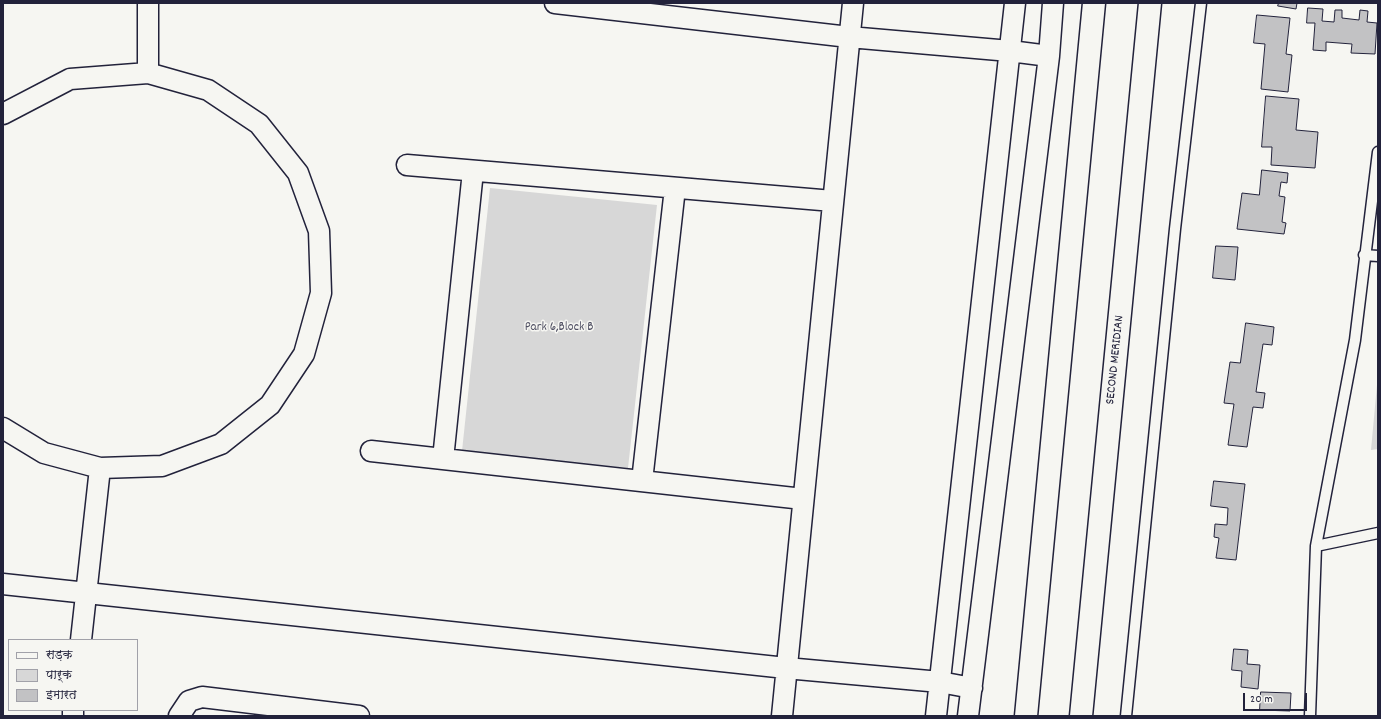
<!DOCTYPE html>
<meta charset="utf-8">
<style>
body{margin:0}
#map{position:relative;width:1381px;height:719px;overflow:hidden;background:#f6f6f2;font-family:Dekko,"Playpen Sans Deva",sans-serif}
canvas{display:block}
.frame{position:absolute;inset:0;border:4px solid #22223b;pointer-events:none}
.legend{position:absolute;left:8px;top:639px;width:130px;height:72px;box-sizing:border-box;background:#f6f6f2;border:1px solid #a1a1a9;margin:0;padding:5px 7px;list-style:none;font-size:12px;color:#22223b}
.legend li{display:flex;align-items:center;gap:8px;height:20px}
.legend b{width:20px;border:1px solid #a1a1a9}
.scale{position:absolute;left:1243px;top:693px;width:64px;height:18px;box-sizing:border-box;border:2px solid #22223b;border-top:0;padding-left:5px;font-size:12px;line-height:14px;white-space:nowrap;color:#22223b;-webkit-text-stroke:3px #f6f6f2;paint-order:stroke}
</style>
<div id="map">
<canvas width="1381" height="719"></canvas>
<div class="frame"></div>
<ul class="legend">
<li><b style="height:5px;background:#f6f6f2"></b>सड़क</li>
<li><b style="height:11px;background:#d7d7d7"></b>पार्क</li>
<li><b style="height:11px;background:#c2c2c4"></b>इमारत</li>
</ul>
<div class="scale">20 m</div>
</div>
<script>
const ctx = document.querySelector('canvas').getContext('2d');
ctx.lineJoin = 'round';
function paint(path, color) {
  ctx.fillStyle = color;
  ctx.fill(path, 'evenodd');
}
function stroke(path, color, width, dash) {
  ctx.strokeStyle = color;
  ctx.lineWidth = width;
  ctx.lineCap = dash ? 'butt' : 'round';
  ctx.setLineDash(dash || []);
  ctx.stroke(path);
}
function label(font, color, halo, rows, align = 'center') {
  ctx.font = font + ' Dekko,sans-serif';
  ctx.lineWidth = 3;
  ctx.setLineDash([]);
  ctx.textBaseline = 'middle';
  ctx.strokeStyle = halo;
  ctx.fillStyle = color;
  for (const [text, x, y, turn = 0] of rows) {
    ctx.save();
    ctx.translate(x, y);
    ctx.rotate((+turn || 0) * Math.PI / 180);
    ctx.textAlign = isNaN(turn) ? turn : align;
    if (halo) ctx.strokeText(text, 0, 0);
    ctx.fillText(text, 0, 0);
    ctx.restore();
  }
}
const green = new Path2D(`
 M490,188L657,205L628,468L462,451Z
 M1378,374V449L1371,450Z`);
const building = new Path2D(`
 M1279,3H1297L1296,9L1278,6Z
 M1308,8L1323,9L1322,21L1334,22L1335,10H1342V18L1359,20L1360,10L1368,11L1367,22L1377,23L1375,54L1351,53L1352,44L1326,42V51L1313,50L1315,23H1307Z
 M1257,15L1290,18L1286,54L1292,55L1288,92L1261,89L1265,44L1254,43Z
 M1266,96L1299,99L1296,130L1318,132L1315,168L1271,165L1272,147H1262Z
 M1262,170L1288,173L1287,183L1281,182L1279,196L1285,197L1282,222L1286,223L1284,234L1237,229L1242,193L1259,195Z
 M1216,246L1238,247L1235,280L1213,278Z
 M1246,323L1274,327L1272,345L1263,344L1256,392L1265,393L1263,408L1253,407L1247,447L1228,445L1234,404L1224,403L1230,362L1240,363Z
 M1214,481L1245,484L1236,560L1216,558L1219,538L1214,537L1215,524L1227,525L1228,508L1211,506Z
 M1234,649L1248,650L1247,664L1260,665L1258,689L1241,687L1242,671L1232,670Z
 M1261,692L1291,693L1290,711L1260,710Z`);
const lane = new Path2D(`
 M1364,255L1378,256
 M1316,546L1378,533
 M1126,716L1175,229L1201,3
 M1310,716L1316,546L1355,340L1378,152`);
const street = new Path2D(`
 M555,3L849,37L1010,51L1049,56
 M148,73V3
 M3,114L70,79L148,73L208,90L259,124L298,173L319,231L321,293L304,354L270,405L221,444L162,466L100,468L44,453L3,428
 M407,165L833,201
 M371,451L803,499
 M443,459L473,171
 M642,481L675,188
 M3,584L786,668L940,682L972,688
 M81,640L100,468
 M73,716V710
 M179,716L189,701L202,697L359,716
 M782,716L853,3
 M936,716L1015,3
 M968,716L1049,56L1053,3`);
const secondary = new Path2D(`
 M1026,716L1094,3
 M1081,716L1150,3`);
const parkNames = [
 ["Park 6,Block B",559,328]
];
const streetNames = [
 ["SECOND MERIDIAN",1116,360,-84]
];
paint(green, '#d7d7d7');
paint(building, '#c2c2c4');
stroke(building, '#22223b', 1);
stroke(lane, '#22223b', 13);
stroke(street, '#22223b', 23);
stroke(secondary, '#22223b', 25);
stroke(lane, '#f6f6f2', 10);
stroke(street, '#f6f6f2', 20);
stroke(secondary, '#f6f6f2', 22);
label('13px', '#4f4f62', '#f6f6f2', parkNames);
label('13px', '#22223b', '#f6f6f2', streetNames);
</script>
